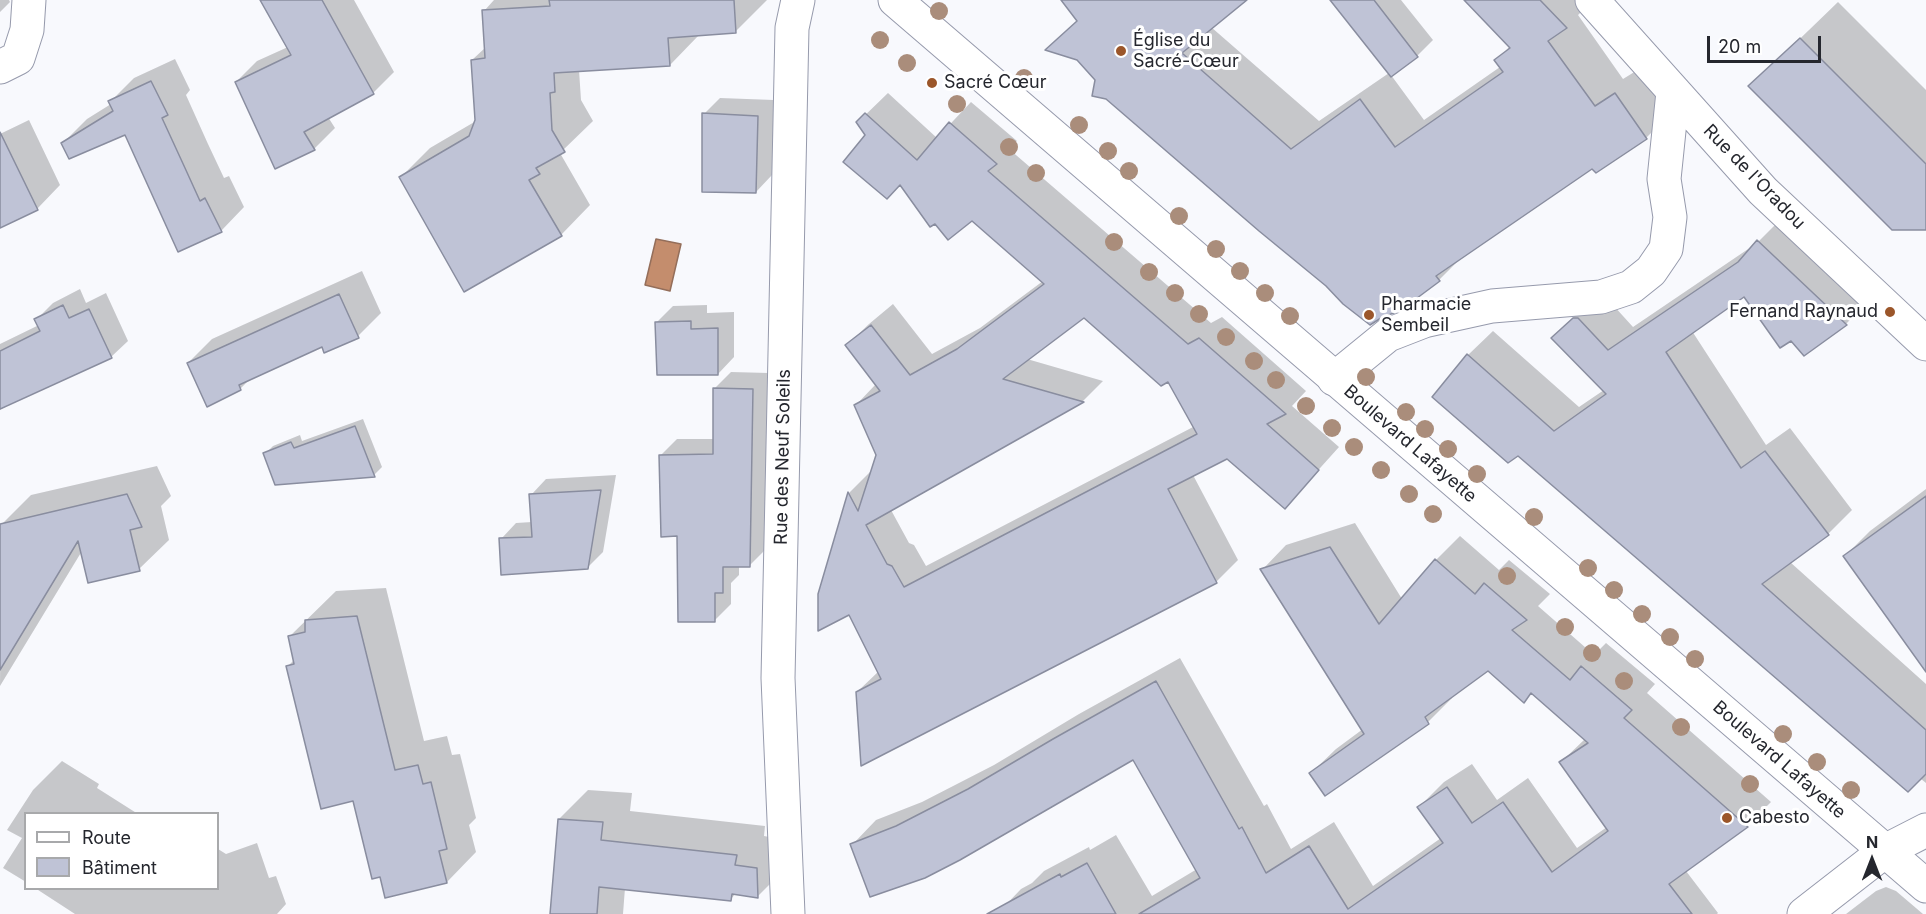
<!DOCTYPE html>
<meta charset="utf-8">
<style>
body{margin:0}
#map{position:relative;width:1926px;height:914px;overflow:hidden;background:#f8f9fd;font-family:Inter,sans-serif}
canvas{display:block}
.legend{position:absolute;left:24px;top:812px;width:195px;height:78px;box-sizing:border-box;background:#fff;border:2px solid #a8a9ab;margin:0;padding:8px 10px;list-style:none;font-size:18px;color:#25272e}
.legend li{display:flex;align-items:center;gap:12px;height:30px}
.legend b{width:30px;border:2px solid #a8a9ab}
.north{position:absolute;left:1842px;top:830px;width:60px;height:60px;-webkit-text-stroke:4px #fff;paint-order:stroke;rotate:0deg;font-size:16px;font-weight:700;line-height:24px;text-align:center;color:#25272e}
.north::after{content:'';display:block;margin:auto;width:21px;height:27px;background:#25272e;clip-path:polygon(50% 0,100% 100%,50% 72%,0 100%)}
.scale{position:absolute;left:1707px;top:36px;width:114px;height:27px;box-sizing:border-box;border:3px solid #25272e;border-top:0;padding-left:8px;font-size:18px;line-height:21px;white-space:nowrap;color:#25272e;-webkit-text-stroke:4px #fff;paint-order:stroke}
</style>
<div id="map">
<canvas width="1926" height="914"></canvas>
<ul class="legend">
<li><b style="height:8px;background:#fff"></b>Route</li>
<li><b style="height:16px;background:#bfc3d6"></b>Bâtiment</li>
</ul>
<div class="north">N</div>
<div class="scale">20 m</div>
</div>
<script>
const ctx = document.querySelector('canvas').getContext('2d');
ctx.lineJoin = 'round';
function paint(path, color) {
  ctx.fillStyle = color;
  ctx.fill(path, 'evenodd');
}
function stroke(path, color, width, dash) {
  ctx.strokeStyle = color;
  ctx.lineWidth = width;
  ctx.lineCap = dash ? 'butt' : 'round';
  ctx.setLineDash(dash || []);
  ctx.stroke(path);
}
function label(font, color, halo, rows, align = 'center') {
  ctx.font = font + ' Inter,sans-serif';
  ctx.lineWidth = 6;
  ctx.setLineDash([]);
  ctx.textBaseline = 'middle';
  ctx.strokeStyle = halo;
  ctx.fillStyle = color;
  for (const [text, x, y, turn = 0] of rows) {
    ctx.save();
    ctx.translate(x, y);
    ctx.rotate((+turn || 0) * Math.PI / 180);
    ctx.textAlign = isNaN(turn) ? turn : align;
    if (halo) ctx.strokeText(text, 0, 0);
    ctx.fillText(text, 0, 0);
    ctx.restore();
  }
}
const water = new Path2D(`
 M656,239L681,244L670,291L645,285Z`);
const shadow = new Path2D(`
 M0,0H9L10,2L0,12Z
 M261,0H354L394,72L373,93L328,117L335,128L314,149L236,82L257,61L288,47Z
 M494,0H767L735,32L699,35L670,65L579,70L581,100L593,121L560,153L590,205L561,235L401,177L430,148L476,121L472,60L486,47L484,11Z
 M1083,0H1245L1211,27L1319,121L1389,73L1332,0H1401L1433,40L1417,56L1391,75L1424,120L1500,67L1496,61L1510,46L1466,0H1593L1578,15L1623,79L1644,66L1674,110L1646,138L1592,167L1465,254L1439,280L1327,285L1096,79L1078,58L1048,49L1078,20Z
 M1838,2L1926,90V229L1751,86Z
 M175,59L190,90L186,95L208,144L224,178L229,176L244,207L221,231L126,133L63,143L87,119L111,104L110,102L134,78Z
 M888,93L937,138L971,102L1017,141L1009,149L1211,323L1222,317L1306,391L1292,406L1339,447L1285,507L1227,457L1193,475L1238,560L1216,582L857,692L879,671L850,613L819,594L849,493L870,472L871,474L877,455L856,405L876,384L847,345L869,324L893,304L932,354L980,328L1043,281L972,220L867,135L858,122ZM1084,316L1169,380L1195,426L926,566L914,545L909,543L891,510L1083,401L1103,381L1027,359Z
 M720,98L774,100L772,175L756,192L704,114Z
 M29,120L60,185L37,209L0,227V134Z
 M1783,217L1870,299L1846,324L1805,354L1744,295L1692,331L1766,445L1790,428L1852,510L1828,534L1790,562L1926,684V783L1518,454L1434,397L1468,355L1493,331L1579,407L1604,390L1553,338L1577,313L1603,294L1633,327L1757,243Z
 M362,271L381,313L358,336L323,345L251,378L240,389L188,363L212,339Z
 M80,289L86,303L106,293L128,341L111,357L15,401L0,410V344L39,325L36,320L53,303Z
 M707,305V313L734,312V357L718,374L657,322L673,306Z
 M731,372L769,373L766,549L749,566H739V575L731,583V604L714,621L678,534L660,456L677,439H715V388Z
 M363,419L382,467L374,475L265,454L273,446L300,435L302,441Z
 M157,466L171,496L161,506L169,540L139,569L82,551L0,686L1,525L31,495Z
 M616,475L603,552L587,568L501,539L516,523L532,522L531,495L546,479Z
 M1926,489V657L1845,556L1870,531Z
 M1355,523L1402,599L1436,560L1460,536L1499,570L1509,560L1550,594L1538,606L1594,655L1606,643L1655,684L1647,693L1771,802L1747,826L1686,871L1718,913L1717,914H997L1021,889L1032,883L1044,871L1089,847L1090,850L1116,835L1152,896L1197,869L1134,758L852,845L876,820L922,802L994,765L1079,714L1180,658L1264,806L1267,804L1291,849L1334,822L1373,886L1441,838L1419,807L1444,782L1472,764L1497,800L1528,778L1577,848L1607,827L1561,762L1585,739L1532,692L1524,701L1489,669L1452,696V698L1428,722L1311,773L1336,749L1363,729L1262,570L1286,545Z
 M386,588L424,741L447,736L452,755L460,754L476,818L469,825L476,852L447,882L386,896L354,799L288,666L295,659L290,636L336,591Z
 M62,761L99,784L97,788L138,814H26V882L3,868L22,838L7,830L33,790Z
 M588,790L632,793L630,811L765,826L764,836L785,840L787,867L758,896L736,893L731,899L625,888L623,914H552L559,819Z
 M257,843L269,878L276,876L286,904L277,914H75L35,888H218V849L226,854Z
 M1886,887L1896,891L1923,914H1846L1876,891Z`);
const building = new Path2D(`
 M260,0H322L374,94L304,132L315,150L275,169L235,82L291,55Z
 M549,0H734L736,33L668,38L670,66L554,73L555,92L550,93L552,130L565,152L536,168L540,174L529,180L562,236L464,292L399,177L469,136L475,120L471,60L485,58L482,10L550,6Z
 M1061,0H1247L1182,53L1291,149L1360,99L1395,147L1503,72L1494,60L1510,48L1464,0H1540L1567,28L1548,41L1595,106L1615,93L1647,139L1596,173L1592,169L1436,276L1440,281L1401,310L1381,318L1370,325L1343,304L1326,286L1259,231L1106,99L1092,96L1095,80L1077,60L1045,50L1077,21Z
 M1330,0H1374L1418,57L1391,77Z
 M1800,38L1926,164V230H1892L1748,86Z
 M151,81L168,115L162,118L185,168L200,201L205,198L222,232L178,252L125,135L69,159L61,143L113,111L108,101Z
 M702,113L758,116L756,193L702,192Z
 M865,113L917,160L949,122L997,164L988,171L1188,344L1199,338L1286,414L1267,424L1319,470L1285,509L1227,459L1168,489L1217,583L861,766L856,692L881,679L849,615L818,631V594L848,492L858,511L876,455L854,405L880,391L845,345L871,325L910,375L957,349L1044,284L972,221L948,240L935,224L930,227L900,185L887,199L843,162L865,135L856,122ZM1084,318L1161,386L1168,382L1197,434L904,587L892,566L887,564L866,525L1084,402L1003,379Z
 M0,132L38,210L0,228Z
 M1757,240L1847,325L1804,356L1791,341L1780,348L1744,297L1666,352L1741,468L1765,451L1829,535L1762,584L1926,730V774L1908,792L1518,456L1508,463L1432,397L1467,354L1554,431L1606,394L1551,338L1573,318H1578L1608,350L1738,262Z
 M339,294L359,338L324,353L322,347L239,385L241,390L207,407L187,363Z
 M63,305L69,318L89,309L112,358L0,409V351L40,331L34,319Z
 M691,321V329L718,328V375H657L655,322Z
 M713,388L753,389L750,567H723V593H715V622H678L677,536L661,537L659,455L713,454Z
 M355,426L375,477L275,485L263,453L291,442L294,448Z
 M601,490L588,569L501,575L499,538L532,537L529,494Z
 M127,494L142,527L130,530L140,571L88,583L78,541L0,670V524Z
 M1926,496V672L1843,556Z
 M1330,547L1379,624L1435,559L1475,594L1484,583L1527,620L1512,630L1570,680L1581,666L1632,710L1624,718L1748,827L1669,884L1692,914H1139L1200,878L1133,760L960,860L925,878L870,897L850,844L896,826L968,789L1053,739L1156,681L1239,829L1242,827L1266,873L1309,846L1348,909L1443,843L1417,807L1447,787L1472,823L1503,802L1552,872L1608,831L1559,762L1588,743L1531,693L1524,703L1488,671L1425,717L1429,724L1325,796L1309,773L1364,734L1260,569Z
 M357,616L395,770L418,765L423,784L431,782L447,849L439,851L447,883L385,898L380,877L372,879L353,801L321,809L286,666L294,664L288,636L305,632V620Z
 M558,819L603,822L601,840L737,855L735,865L757,868L758,898L732,894L731,901L599,887L597,914H550Z
 M1087,863L1116,914H987L1060,874L1061,877Z`);
const street = new Path2D(`
 M1592,0L1763,191L1926,344
 M0,67L18,58L27,30L29,0
 M1334,379L1388,335L1424,321L1492,306L1601,297L1631,287L1651,271L1666,249L1670,217L1664,179L1673,92
 M788,914L778,678L792,28L798,0
 M1804,914L1885,851L1926,830`);
const primary = new Path2D(`
 M895,0L1926,886`);
const trees = [
 [939,11],
 [880,40],
 [907,63],
 [1024,78],
 [957,104],
 [1079,125],
 [1009,147],
 [1108,151],
 [1129,171],
 [1036,173],
 [1179,216],
 [1114,242],
 [1216,249],
 [1240,271],
 [1149,272],
 [1175,293],
 [1265,293],
 [1199,314],
 [1290,316],
 [1226,337],
 [1254,361],
 [1366,377],
 [1276,380],
 [1306,406],
 [1406,412],
 [1332,428],
 [1425,429],
 [1354,447],
 [1448,449],
 [1381,470],
 [1477,474],
 [1409,494],
 [1433,514],
 [1534,517],
 [1588,568],
 [1507,576],
 [1614,590],
 [1642,614],
 [1565,627],
 [1670,637],
 [1592,653],
 [1695,659],
 [1624,681],
 [1681,727],
 [1783,734],
 [1817,762],
 [1750,784],
 [1851,790]
];
const markers = [
 [1121,51,6,"#9b562a"],
 [932,83,6,"#9b562a"],
 [1890,312,6,"#9b562a"],
 [1369,315,6,"#9b562a"],
 [1727,818,6,"#9b562a"]
];
const poiNames = [
 ["Église du",1133,41],
 ["Sacré-Cœur",1133,62],
 ["Sacré Cœur",944,83],
 ["Pharmacie",1381,305],
 ["Sembeil",1381,326],
 ["Fernand Raynaud",1878,312,"right"],
 ["Cabesto",1739,818]
];
const streetNames = [
 ["Rue de l'Oradou",1754,177,46],
 ["Boulevard Lafayette",1410,444,41],
 ["Rue des Neuf Soleils",783,457,-89],
 ["Boulevard Lafayette",1779,760,41]
];
paint(water, '#c48d6d');
stroke(water, '#946e5a', 1.5);
paint(shadow, '#0003');
paint(building, '#bfc3d6');
stroke(building, '#898d9f', 1.5);
stroke(street, '#969aac', 35);
stroke(primary, '#969aac', 35);
stroke(street, '#fff', 33);
stroke(primary, '#fff', 33);
ctx.fillStyle = '#aa8d7b';
for (const [x, y] of trees) {
  ctx.beginPath();
  ctx.arc(x, y, 9, 0, 2 * Math.PI);
  ctx.fill();
}
for (const [x, y, r, color] of markers) {
  const dot = new Path2D();
  dot.arc(x, y, r, 0, 2 * Math.PI);
  ctx.fillStyle = color;
  ctx.fill(dot);
  stroke(dot, '#fff', 2);
}
label('18px', '#25272e', '#fff', poiNames, 'left');
label('18px', '#25272e', '#fff', streetNames);
</script>
